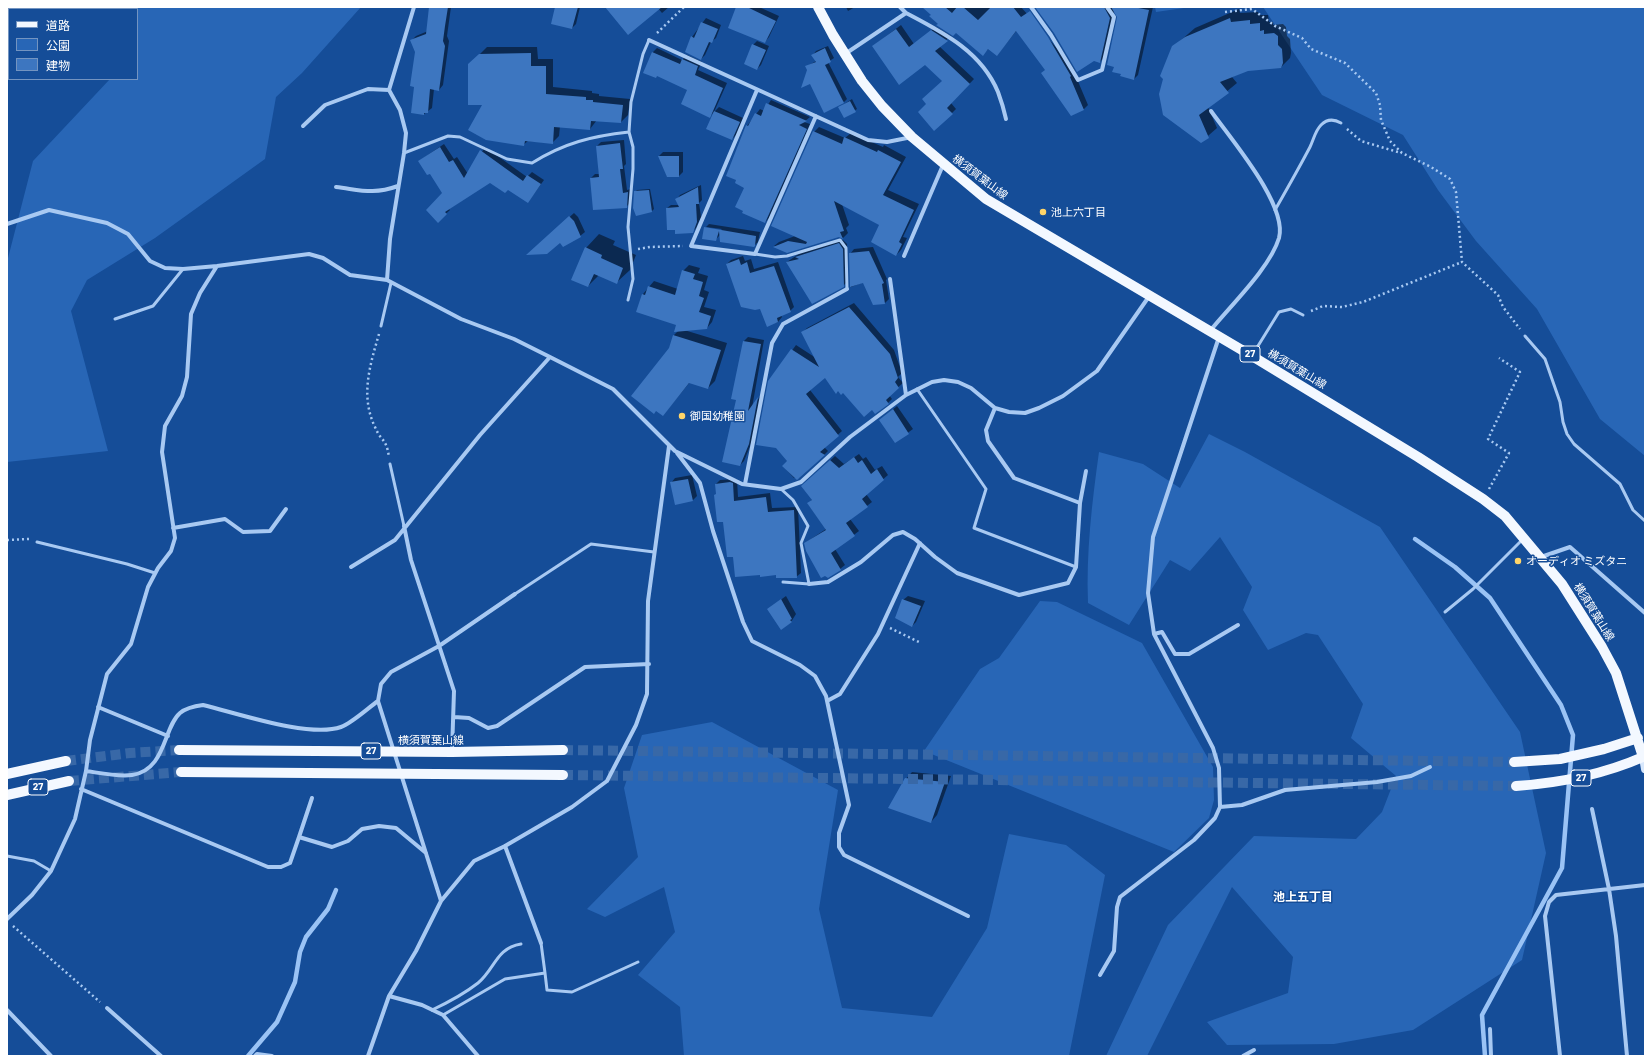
<!DOCTYPE html>
<meta charset="utf-8">
<style>
body{margin:0}
#map{position:relative;width:1652px;height:1063px;overflow:hidden;background:#154d98;font-family:Barlow,"Noto Sans JP",sans-serif}
canvas{display:block}
.frame{position:absolute;inset:0;border:8px solid #fff;pointer-events:none}
.legend{position:absolute;left:8px;top:8px;width:130px;height:72px;box-sizing:border-box;background:#154d98;border:1px solid #7394c1;margin:0;padding:5px 7px;list-style:none;font-size:12px;color:#fff}
.legend li{display:flex;align-items:center;gap:8px;height:20px}
.legend b{width:20px;border:1px solid #7394c1}
</style>
<div id="map">
<canvas width="1652" height="1063"></canvas>
<div class="frame"></div>
<ul class="legend">
<li><b style="height:5px;background:#f3f8ff"></b>道路</li>
<li><b style="height:11px;background:#2866b6"></b>公園</li>
<li><b style="height:11px;background:#3d76c0"></b>建物</li>
</ul>
</div>
<script>
const ctx = document.querySelector('canvas').getContext('2d');
ctx.lineJoin = 'round';
function paint(path, color) {
  ctx.fillStyle = color;
  ctx.fill(path, 'evenodd');
}
function stroke(path, color, width, dash) {
  ctx.strokeStyle = color;
  ctx.lineWidth = width;
  ctx.lineCap = dash ? 'butt' : 'round';
  ctx.setLineDash(dash || []);
  ctx.stroke(path);
}
function label(font, color, halo, rows, align = 'center') {
  ctx.font = font + ' Barlow,"Noto Sans JP",sans-serif';
  ctx.lineWidth = 3;
  ctx.setLineDash([]);
  ctx.textBaseline = 'middle';
  ctx.strokeStyle = halo;
  ctx.fillStyle = color;
  for (const [text, x, y, turn = 0] of rows) {
    ctx.save();
    ctx.translate(x, y);
    ctx.rotate((+turn || 0) * Math.PI / 180);
    ctx.textAlign = isNaN(turn) ? turn : align;
    if (halo) ctx.strokeText(text, 0, 0);
    ctx.fillText(text, 0, 0);
    ctx.restore();
  }
}
const green = new Path2D(`
 M109,7H361L302,73L276,97L265,159L155,238L87,280L71,311L108,451L7,462V262L33,161L110,79H137V9H110Z
 M1155,7H1191L1156,12Z
 M1263,7H1645V456L1600,419L1537,309L1476,241L1438,190L1403,135L1322,95Z
 M1209,434L1245,452L1380,527L1520,732L1546,853L1522,960L1413,1030L1334,1044L1227,1045L1207,1022L1288,993L1293,957L1232,887L1147,1056H1106L1168,925L1254,836L1356,839L1382,812L1396,776L1351,738L1363,704L1318,635L1306,633L1268,650L1243,610L1252,587L1220,537L1190,571L1170,560L1129,625L1088,603C1086,553 1092,502 1099,452L1143,464L1180,488Z
 M1040,601L1057,602L1142,643L1213,767L1214,800L1209,818L1174,852L924,751L980,669L999,658Z
 M712,722L838,790L819,909L842,1008L932,1017L987,928L1009,834L1066,845L1105,875L1069,1056H684L680,1007L638,975L675,932L664,887L605,917L587,909L638,857L624,788L642,735Z`);
const shadow = new Path2D(`
 M430,7H451L447,36L449,41L443,85L439,90L434,89L432,108L424,114L415,86L416,52L412,40L416,36L428,31Z
 M556,7H580L576,24L572,28Z
 M657,7H669L662,13Z
 M737,7H759L779,16L769,37L765,42Z
 M846,7H855L848,11Z
 M930,7H1021L1060,52L1062,50L1075,71L1074,72L1088,105L1084,109L1072,115L1046,69L1017,30L997,55L989,48L983,54L956,32L939,24L932,15Z
 M1045,7H1153L1138,75L1134,79L1122,73L1115,66L1119,16L1114,11L1104,57L1100,62Z
 M1239,9L1240,13L1258,12L1259,15H1268L1269,22H1273V25L1283,24L1286,27L1287,36L1290,39L1291,53L1290,58L1281,67L1248,70L1232,77L1237,83L1208,107L1217,128L1201,142L1173,47L1195,28Z
 M706,18L721,25L716,38L711,42L705,55L701,59L692,37Z
 M901,25L914,44L936,27L951,36L939,46L974,79L951,103L956,109L952,113L927,104L943,81L925,63L873,46Z
 M757,41L769,46L761,65L757,69L753,45Z
 M828,46L834,58L828,62L847,99L844,102L806,67L816,61L813,55L816,51Z
 M487,47H537L538,59H553V87L592,91V93L599,94V96L630,99L628,115L621,122L597,120L590,129L560,126L559,136L552,143L528,141L523,145L484,104L469,65Z
 M657,48L682,60L687,55L702,62L698,70L727,83L714,112L719,107L743,118L736,135L732,139L714,112L710,116L688,90L652,53Z
 M852,99L857,109L845,117L840,107Z
 M771,100L810,117L804,122L810,124L769,218L765,222L745,187L747,126L760,109L764,111Z
 M819,127L845,138L851,133L883,147L884,145L906,157L888,190L919,204L903,237L907,238L901,250L896,255L880,225L842,204L849,225L846,228L848,233L843,238L839,236L787,252L774,246L779,242L795,236L814,132Z
 M624,140L626,164L624,166L627,190L631,189L630,203L626,207L591,178L595,174H599L597,146L601,142Z
 M444,144L454,159L457,157L468,174L485,147L527,177L532,172L544,180L528,202L508,189L490,182L449,209L450,210L438,221L443,193L430,172L419,161Z
 M663,152H683V172L679,176H667L659,156Z
 M701,185L702,200L699,203L701,217L696,228L692,232L675,229L667,208L671,205H679L677,199L680,195Z
 M650,189L654,209L652,211L635,192L637,190Z
 M574,213L578,217L585,232L580,236L532,251Z
 M709,224L760,232L758,242L754,246L720,235L715,240L705,228L720,231L722,229L706,227Z
 M599,234L615,241L613,245L636,255L630,270L616,283L599,275L588,286L586,248Z
 M843,240L847,244L848,281L843,286L787,262L800,253Z
 M873,247L887,279L886,280L889,299L885,303L864,282L851,287L850,254L854,249Z
 M743,256L745,261L751,259L754,269L778,262L794,307L790,311L781,315L782,317L778,322L768,325L761,308L727,264L731,260Z
 M689,265L700,268L698,273L708,276L704,290L709,292L704,307L716,310L712,322L707,328L684,330L727,343L715,381L708,388L690,382L663,415L670,348L674,335L679,330L677,324L637,311L643,294L654,281L678,289L683,271Z
 M854,303L894,350L902,373L898,377L903,383L889,395L892,399L888,403L872,409L843,392L825,377L810,390L842,431L824,447L828,451L824,455L799,478H794L783,466L789,461L769,382L796,345L816,358L802,333L807,328Z
 M748,337L764,340L752,408L761,395L753,439L744,461L740,465L737,400L744,341Z
 M897,406L913,429L895,442L880,420Z
 M859,454L863,459L866,457L875,470L882,466L888,475L866,494L872,502L850,519L859,531L835,549L845,565L840,569L805,543L826,529L808,504L812,500L807,482L835,456L844,464Z
 M692,475L697,496L692,501L671,483L675,478Z
 M737,479L738,497L770,493L772,508L798,507L801,573L796,577L777,574L734,555L724,521L716,484L720,480Z
 M786,596L796,614L791,622L768,609Z
 M908,596L925,601L916,622L912,626L903,600Z
 M912,772L951,776L937,815L931,822L906,779Z`);
const stream = new Path2D(`
 M1415,539L1455,567L1490,598L1561,705L1573,735L1562,868L1482,1015L1485,1056
 M248,1056L277,1022L295,982L300,952L306,937L328,909L336,890`);
const building = new Path2D(`
 M429,7H448L445,26L443,41L445,46L439,91L430,89L428,113H424V115L411,113L414,87L410,86L415,52L410,40L426,34Z
 M555,7H578L572,29L551,24Z
 M605,7H662L628,35Z
 M736,7H747L776,21L765,43L728,28Z
 M922,7H945L952,13L957,7H963L978,20L991,7H1013L1021,17L1030,11L1048,37L1071,76L1070,77L1084,110L1071,116L1041,73L1045,70L1016,31L997,56L988,49L983,56L956,33L953,36L936,25L938,24L929,16L931,15Z
 M1035,7H1104L1110,18L1100,63L1094,61L1077,72L1054,33Z
 M1111,7H1133L1149,10L1134,80L1120,76L1121,74L1112,72L1114,67L1107,65L1117,17Z
 M1230,18L1231,22L1250,20V24L1260,23V31L1264,30V34L1274,33L1278,36V45L1282,49L1283,63L1281,68L1248,71L1220,82L1229,93L1199,115L1209,138L1201,143L1163,115L1159,94L1163,79L1160,76L1172,46L1185,37Z
 M701,22L718,29L712,43L709,42L701,60L685,52L691,36L694,38Z
 M896,29L909,47L931,30L948,41L935,51L970,84L947,108L953,114L934,131L918,112L926,104L922,99L942,81L925,65L899,85L872,46Z
 M752,44L766,50L757,70L744,64Z
 M825,48L831,62L825,65L844,103L824,113L810,84L801,88L807,70L805,66L816,62L811,55Z
 M652,52L680,64L682,59L698,66L695,75L723,88L710,118L681,104L687,90L657,76L656,78L643,73Z
 M531,53V66H546V94L586,97V100H593V102L623,105L621,123L591,121L590,130L554,127L553,144L525,141L524,146L486,140L468,130L482,105H468V64L479,54Z
 M850,101L856,112L844,118L838,107Z
 M766,103L807,121L799,125L807,129L765,223L742,213L743,211L735,207L744,188L735,183L736,180L726,176L746,125L748,126L755,113L761,116Z
 M714,111L740,122L732,140L706,129Z
 M813,131L842,144L844,137L877,152L878,150L901,162L883,195L914,210L899,242L902,244L896,256L871,242L879,225L834,201L844,231L840,232L843,239L839,237L787,253L773,247L788,241L806,244L807,242L771,226Z
 M620,143L623,169H620L623,193L628,192L627,208L593,210L590,178L599,177L596,146Z
 M440,147L449,162L453,160L464,178L480,150L523,181L527,175L541,184L528,203L508,190L505,193L490,183L445,212L447,214L438,223L426,210L442,193L430,174L427,175L418,161Z
 M658,156H679V177H667Z
 M698,187L699,204H696L697,222L693,233L675,234V230H667L666,208L679,207L675,199Z
 M649,190L652,212L636,216L633,208L634,191Z
 M569,216L574,221L581,237L563,247L560,243L547,254L526,255Z
 M704,227L756,236L755,246L754,247L720,242L719,231L716,241L702,239Z
 M839,243L843,249L844,287L812,304L786,262L799,259L795,257Z
 M585,247L602,255L601,258L623,268L617,284L594,274L588,287L571,280Z
 M869,251L884,283L882,284L885,304L873,305L863,283L850,287L849,253Z
 M739,259L741,265L747,262L750,273L774,266L791,312L777,318L778,322L767,327L760,309L755,310L741,307L726,264Z
 M682,270L695,274L693,279L703,282L699,296L704,298L699,312L711,316L707,329L674,332L676,325L636,312L642,294L645,295L648,286L675,295Z
 M849,307L890,354L898,378L895,382L899,388L886,400L889,404L875,414L872,410L864,417L843,393L841,395L838,391L836,394L825,378L806,394L839,436L820,452L825,455L797,480L782,466L787,461L776,448L756,445L768,381L791,349L819,367L801,332Z
 M673,335L721,350L708,389L689,383L663,416L656,411L654,414L631,396L669,348Z
 M743,341L761,344L748,411L758,397L749,444L740,466L722,462L736,400L731,399Z
 M893,409L909,434L895,443L879,420Z
 M854,457L858,463L862,460L871,474L877,469L884,480L862,499L868,507L846,523L855,536L831,553L841,570L828,578L825,576L821,578L806,551L804,543L826,530L807,503L812,500L801,486L830,460L839,468Z
 M688,479L693,501L675,505L670,482Z
 M730,482L733,483L734,501L766,497L768,512L794,510L797,578H776V575L760,577V575L735,577L733,557H727L723,522H717L714,495L716,494L715,484Z
 M781,599L792,619L790,620L792,622L781,630L767,609Z
 M902,599L921,606L912,627L895,618Z
 M905,778L945,782L931,823L888,808Z`);
const primaryTunnel = new Path2D(`
 M563,750L1514,762
 M66,761L130,753L179,750
 M563,775L1516,786
 M69,781L181,772`);
const path = new Path2D(`
 M1225,12L1252,9L1275,26L1302,38L1311,49L1345,63L1376,93L1380,105L1381,120L1390,141L1402,153L1431,167L1450,179L1456,192L1462,262L1498,295L1503,307L1520,329
 M657,33L684,7
 M1347,129L1361,141L1401,153
 M638,249L650,247L683,246
 M1311,311L1323,306L1342,307L1363,302L1462,262
 M379,334C370,365 360,396 375,427C381,442 386,437 389,457
 M1489,489L1509,453L1488,439L1520,372L1499,358
 M7,540L29,539
 M890,628L921,643
 M13,926L100,1002`);
const lane = new Path2D(`
 M404,153L448,136L460,137L507,159L532,163C564,143 592,136 629,132
 M1275,210C1287,189 1299,168 1310,147C1314,139 1315,131 1321,125C1327,119 1334,119 1341,123
 M755,254L775,257L787,256L840,240L846,248L847,289
 M628,300L633,279L628,227L633,169V147L629,132L631,102L643,54L649,40
 M115,319L153,306L183,269
 M381,326L391,283
 M1525,336L1545,359L1560,402L1563,422L1567,434L1574,444L1620,484L1633,510L1645,521
 M1253,354L1279,312L1291,309L1303,315
 M917,389L986,489L974,528L1076,567
 M390,464L404,526
 M781,489L793,500L808,526L801,543L809,584L783,582
 M37,542L127,564L155,573
 M515,594L591,544L654,552
 M1445,612L1473,589L1523,539
 M7,856L34,861L51,871
 M545,973L547,990L572,992L638,962
 M432,1010C449,1002 464,994 478,983C495,969 496,948 521,944
 M443,1015L505,979L545,973L541,943`);
const street = new Path2D(`
 M900,7L906,13C942,32 981,51 998,92C1001,100 1004,110 1006,119
 M1031,7L1051,35L1078,80L1102,70L1114,17L1107,7
 M649,40L868,140L887,142L912,137
 M845,54L906,13
 M757,90L691,246L755,254L816,116
 M303,126L325,105L368,89L389,90
 M336,187C361,190 373,195 398,186
 M7,224L49,210L107,223L128,234L150,261L165,268L183,269L217,266L309,254L323,258L350,275L387,280L461,319L514,339L550,357L613,389L675,451L742,484L781,489L801,482L850,437L906,395L932,382L944,380L958,382L971,388L995,408L1009,412L1025,413L1039,408L1063,396L1097,371L1150,295
 M904,256L943,165
 M890,279L906,395
 M387,280L390,239L404,153L406,133L400,110L389,90L414,7
 M1210,331C1230,306 1270,268 1279,238C1288,205 1230,138 1211,111
 M995,408L986,430L988,441L1014,478L1080,503
 M677,453L700,483L713,531L743,622L752,641L800,665L815,676L826,696L849,805L839,833V847L844,855L968,916
 M745,484L772,343L783,324L847,289
 M404,526L411,560L454,691L452,752
 M173,528L225,519L243,532L270,531L286,509
 M1541,557L1570,547L1645,613
 M351,567L395,540L480,435L550,357
 M809,584L828,582L861,562L893,535L903,532L915,539L935,557L957,573L1019,595L1068,583L1076,567L1080,503L1086,471
 M1154,634L1162,632L1175,654H1189L1238,625
 M378,701L441,901
 M827,701L840,694L878,634L920,543
 M98,707L168,736
 M454,717L469,718L488,728L497,726L585,667L649,664
 M86,771C100,773 118,777 132,775C166,770 163,728 180,713C186,708 195,706 203,705C237,713 309,738 341,727C352,723 368,708 378,701L381,684L391,672L439,646L515,594
 M81,789L268,867H281L290,863L299,837
 M312,798L299,837L332,847L348,841L362,829L379,826L396,828L426,853
 M1220,807L1242,805L1285,790L1377,782L1411,776L1430,767
 M1592,809L1609,889L1616,936L1627,1056
 M505,846L541,943
 M7,919L32,895L51,871L75,819L86,771L90,740L107,674L131,644L148,587L158,568L171,551L175,538L162,452L165,426L182,396L187,377L191,314L200,293L217,266
 M1100,975L1114,951L1117,907L1120,897L1194,840L1215,818L1220,807L1219,768L1213,748L1154,634L1148,593L1153,537L1219,337
 M389,996L422,1005L443,1015L478,1056
 M107,1008L161,1056
 M7,1010L51,1056
 M1490,1029L1491,1056
 M255,1056L257,1054L272,1056
 M368,1056L389,996L416,951L441,901L474,861L505,846L572,807L607,781L636,725L647,694L648,601L669,446
 M1243,1056L1254,1050
 M1560,1056L1545,916L1549,902L1556,895L1645,885`);
const secondary = new Path2D(`
 M1645,756L1643,757L1645,769`);
const primary = new Path2D(`
 M818,7L833,35L862,81L882,106L912,137L986,199L1252,356L1418,457L1483,499L1505,516L1562,584L1602,647L1616,673L1643,757C1602,775 1560,783 1516,786
 M179,750L452,752L563,750
 M1514,762L1560,759L1604,749L1638,738
 M181,772L563,775
 M7,774L66,761
 M7,795L69,781`);
const markers = [
 [1043,212,4,"#ffd569"],
 [682,416,4,"#ffd569"],
 [1518,561,4,"#ffd569"]
];
const shields = [
 [1250,354,20],
 [371,751,20],
 [1581,778,20],
 [38,787,20]
];
const shieldNames = [
 ["27",1250,354],
 ["27",371,751],
 ["27",1581,778],
 ["27",38,787]
];
const streetNames = [
 ["横須賀葉山線",980,177,37],
 ["横須賀葉山線",1297,369,31],
 ["横須賀葉山線",1594,612,58],
 ["横須賀葉山線",431,740]
];
const poiNames = [
 ["池上六丁目",1051,212],
 ["御国幼稚園",690,416],
 ["オーディオ ミズタニ",1526,561]
];
const neighbourhoodNames = [
 ["池上五丁目",1303,897]
];
paint(green, '#2866b6');
paint(shadow, '#0007');
stroke(stream, '#9ac3f5', 4.5);
paint(building, '#3d76c0');
stroke(primaryTunnel, '#3868a7', 10, [10, 5]);
stroke(path, '#a8c9f2', 2.5, [2, 3]);
stroke(lane, '#a8c9f2', 3);
stroke(street, '#a8c9f2', 4);
stroke(secondary, '#d7e7fc', 8);
stroke(primary, '#f3f8ff', 10);
for (const [x, y, r, color] of markers) {
  const dot = new Path2D();
  dot.arc(x, y, r, 0, 2 * Math.PI);
  ctx.fillStyle = color;
  ctx.fill(dot);
  stroke(dot, '#154d98', 1.5);
}
for (const [x, y, w] of shields) {
  const box = new Path2D();
  box.roundRect(x - w / 2, y - 8, w, 16, 3);
  ctx.fillStyle = '#154d98';
  ctx.fill(box);
  stroke(box, '#fff', 1);
}
label('bold 10px', '#fff', null, shieldNames);
label('11px', '#fff', '#154d98', streetNames);
label('11px', '#fff', '#154d98', poiNames, 'left');
label('bold 12px', '#fff', '#154d98', neighbourhoodNames);
</script>
